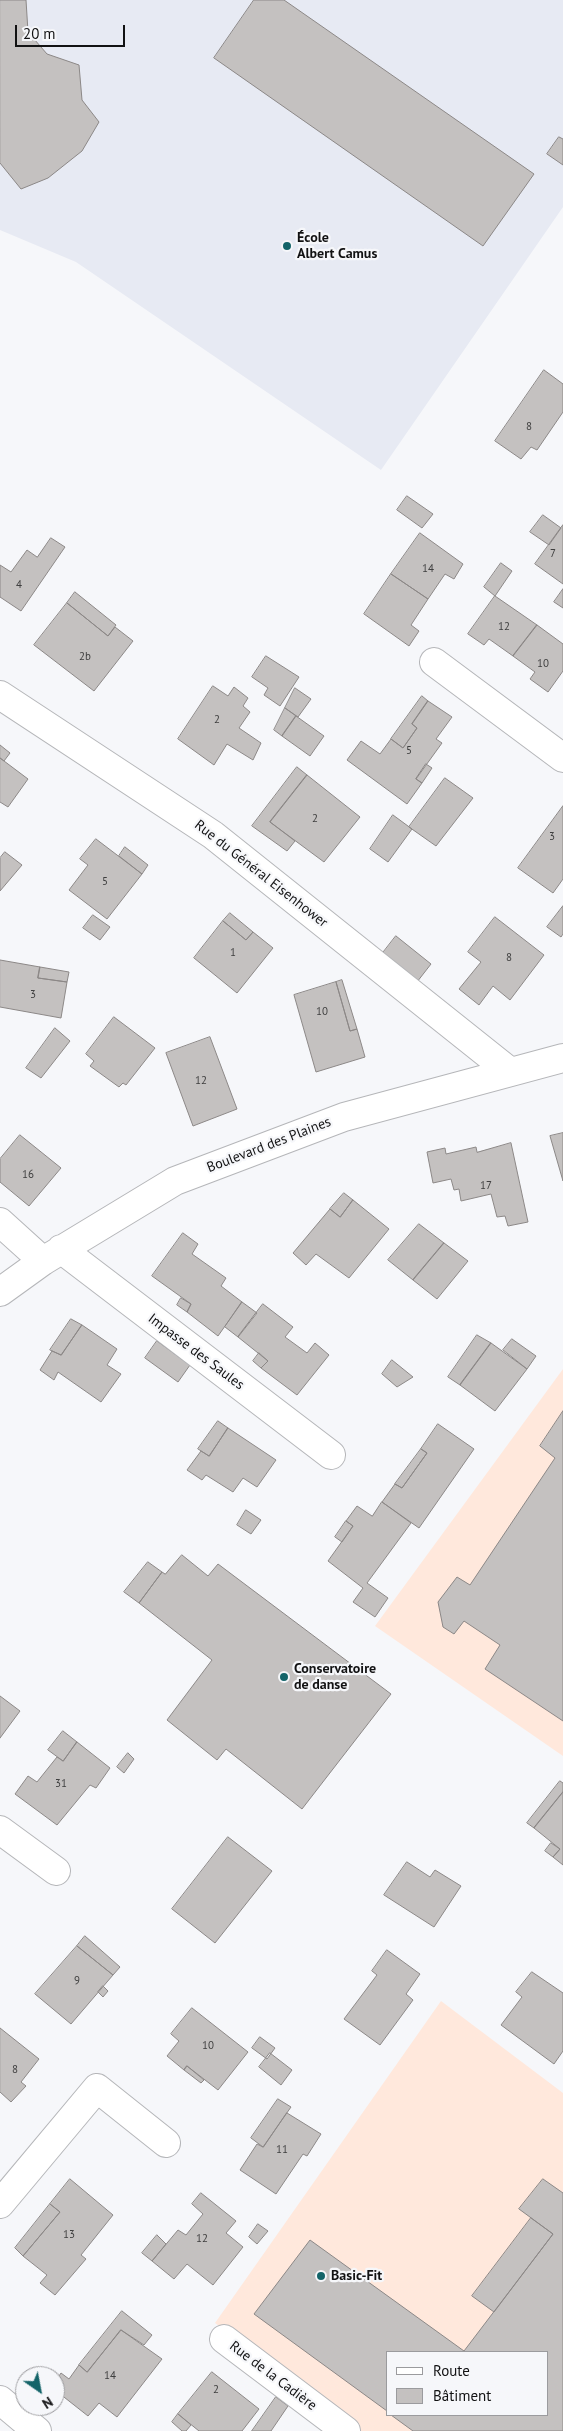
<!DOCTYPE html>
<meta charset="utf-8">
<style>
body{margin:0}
#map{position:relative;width:563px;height:2431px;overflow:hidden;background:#f6f7fa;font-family:"PT Sans",sans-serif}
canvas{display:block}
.legend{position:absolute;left:386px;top:2351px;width:162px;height:65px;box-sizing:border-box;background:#f6f7fa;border:1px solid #9b9b9e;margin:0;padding:6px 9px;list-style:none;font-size:15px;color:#121213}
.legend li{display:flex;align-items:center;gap:10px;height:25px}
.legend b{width:25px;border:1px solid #9b9b9e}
.north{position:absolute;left:15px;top:2366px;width:50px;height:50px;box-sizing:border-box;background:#f6f7fa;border:1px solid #9b9b9e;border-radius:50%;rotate:147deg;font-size:14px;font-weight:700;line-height:20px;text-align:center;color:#121213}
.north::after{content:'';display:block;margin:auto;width:18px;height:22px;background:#146469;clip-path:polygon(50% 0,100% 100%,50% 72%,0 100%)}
.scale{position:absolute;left:15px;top:25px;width:110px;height:22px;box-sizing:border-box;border:2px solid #121213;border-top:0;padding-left:6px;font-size:15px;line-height:18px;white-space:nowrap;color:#121213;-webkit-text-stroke:4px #f6f7fa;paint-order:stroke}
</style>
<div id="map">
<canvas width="563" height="2431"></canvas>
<ul class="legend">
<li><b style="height:6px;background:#fff"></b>Route</li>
<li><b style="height:14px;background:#c4c1c0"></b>Bâtiment</li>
</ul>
<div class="north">N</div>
<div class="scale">20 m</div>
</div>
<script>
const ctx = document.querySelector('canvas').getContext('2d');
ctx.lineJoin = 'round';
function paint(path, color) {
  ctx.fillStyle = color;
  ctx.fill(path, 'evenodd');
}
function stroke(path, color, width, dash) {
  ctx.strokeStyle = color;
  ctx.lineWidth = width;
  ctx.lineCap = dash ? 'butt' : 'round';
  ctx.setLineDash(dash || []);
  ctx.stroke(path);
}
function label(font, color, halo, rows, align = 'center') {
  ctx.font = font + ' "PT Sans",sans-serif';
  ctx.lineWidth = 4.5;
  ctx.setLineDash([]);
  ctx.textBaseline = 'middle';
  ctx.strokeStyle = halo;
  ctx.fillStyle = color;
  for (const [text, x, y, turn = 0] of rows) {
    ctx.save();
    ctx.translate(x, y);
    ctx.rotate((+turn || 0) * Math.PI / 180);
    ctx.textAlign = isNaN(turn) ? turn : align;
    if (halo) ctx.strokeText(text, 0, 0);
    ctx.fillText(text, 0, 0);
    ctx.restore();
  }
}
const commercial = new Path2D(`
 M563,1369V1756L375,1626Z
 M441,2001L563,2093V2431H361L215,2323ZM387,2352H547V2415H387Z`);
const built = new Path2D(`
 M0,0H563V207L381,470L76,262L0,230Z`);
const building = new Path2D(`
 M0,0H26L28,32L47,54L79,65L82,100L99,122L82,151L48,178L21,189L0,163Z
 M254,0H284L534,174L483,246L214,58Z
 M559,137L563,139V165L547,154Z
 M544,370L563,384V412L537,450L531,447L521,459L495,441Z
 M407,496L433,514L422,528L397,510Z
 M543,515L561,528L549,545L530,532Z
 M563,525V584L535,564Z
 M420,533L463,564L454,579L445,574L428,599L391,574Z
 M51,538L65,547L21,611L0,597V565L11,572L27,550L37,557Z
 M501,563L512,571L495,596L484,587Z
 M391,574L428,599L411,625L419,631L409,646L364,614Z
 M563,589V608L554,602Z
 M75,592L116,625L108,636L67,603Z
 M495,596L537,625L513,656L489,639L484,645L468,634Z
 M67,603L108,636L115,627L133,641L94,691L34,645Z
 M537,625L563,644V671L548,692L530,679L535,672L513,656Z
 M266,656L299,677L280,706L264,695L268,688L252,677Z
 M213,686L228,696L234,687L248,698L243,706L250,712L239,728L261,743L253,760L227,744L214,765L178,739Z
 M295,688L311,699L298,717L285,708Z
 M422,696L428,701L412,724L417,728L403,748L391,739Z
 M428,701L452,717L436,739L442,743L416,779L422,783L407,804L347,760L361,741L380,754L391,739L403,748L417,728L412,724Z
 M285,708L296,716L282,736L274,730Z
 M296,716L324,736L310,756L282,736Z
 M0,745L10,753L4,761L0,758Z
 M0,758L28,779L8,807L0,802Z
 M426,764L432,768L422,783L416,779Z
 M297,767L307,775L270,822L295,841L287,851L252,826Z
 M307,775L360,817L324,862L270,822Z
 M445,778L473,798L436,846L409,827Z
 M563,806V879L553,893L518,868Z
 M393,815L412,829L388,862L370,849Z
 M96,839L142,874L107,919L69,890L88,865L80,859Z
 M125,847L148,865L142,874L119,856Z
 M5,852L22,865L0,891V858Z
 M563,906V934L561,937L547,927Z
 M230,913L253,932L246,940L223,921Z
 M93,915L110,927L100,940L83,928Z
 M495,917L544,955L510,1000L493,986L479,1005L459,989L481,962L468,952Z
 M223,921L246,940L253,932L273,948L237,993L194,958Z
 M396,936L431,964L417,982L382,954Z
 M0,960L40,967L38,978L67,982L61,1018L0,1007Z
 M40,967L69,972L67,982L38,978Z
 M342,980L357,1029L350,1031L336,982Z
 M336,982L350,1031L357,1029L365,1057L316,1072L294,995Z
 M114,1017L155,1048L126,1085L123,1083L119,1087L90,1066L94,1061L86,1054Z
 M55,1028L70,1041L41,1078L26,1068Z
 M210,1037L237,1109L193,1126L166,1053Z
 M563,1133V1181L550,1136Z
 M20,1135L61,1168L29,1206L0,1182V1159Z
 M511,1143L528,1222L508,1226L505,1216L497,1217L491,1194L461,1201L459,1189L454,1190L451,1179L433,1183L427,1152L445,1148L446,1154L476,1147L477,1152Z
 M344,1193L353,1200L340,1217L330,1209Z
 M353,1200L389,1229L349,1278L316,1254L306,1265L293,1253L330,1209L340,1217Z
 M419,1224L444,1243L413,1280L388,1260Z
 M183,1233L198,1244L192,1254L226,1278L221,1286L242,1302L218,1336L187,1312L191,1304L152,1276Z
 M444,1243L468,1261L437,1299L413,1280Z
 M181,1298L191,1304L187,1312L177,1305Z
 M242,1302L257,1313L238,1337L225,1327Z
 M263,1304L293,1327L285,1337L307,1353L315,1343L329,1355L297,1395L261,1368L268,1361L238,1337Z
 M71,1319L82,1325L61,1355L50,1350Z
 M82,1325L117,1349L107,1365L121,1374L101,1402L58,1372L54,1380L40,1370L52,1351L61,1355Z
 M477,1335L491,1343L460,1385L448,1377Z
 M512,1339L536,1356L527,1369L503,1350Z
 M157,1341L190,1365L178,1382L145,1358Z
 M491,1343L527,1369L495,1411L460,1385Z
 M259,1353L268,1361L261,1368L253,1361Z
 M392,1360L413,1377L397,1387L382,1374Z
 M563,1411V1721L485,1669L500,1645L464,1621L454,1634L443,1627L438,1602L457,1577L470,1585L555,1458L540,1446Z
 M218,1421L228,1428L209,1456L198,1449Z
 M438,1424L474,1449L419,1528L382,1502L395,1484L402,1488L427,1453L421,1449Z
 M228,1428L276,1460L257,1487L243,1478L233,1492L206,1475L202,1480L187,1470L201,1451L209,1456Z
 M421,1449L427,1453L402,1488L395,1484Z
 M382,1502L411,1523L367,1583L388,1598L375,1617L353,1602L363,1588L328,1561L353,1526L346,1521L357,1506L372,1516Z
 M246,1510L261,1520L251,1534L237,1525Z
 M346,1521L353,1526L342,1542L335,1537Z
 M182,1555L208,1576L218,1564L391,1694L302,1809L226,1749L217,1760L167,1720L212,1660L139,1603L162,1572L165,1574Z
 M148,1562L162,1572L139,1603L124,1592Z
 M0,1696L20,1711L0,1738Z
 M63,1731L77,1742L63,1761L48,1750Z
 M77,1742L110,1768L96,1788L90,1785L57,1825L15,1794L28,1776L37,1782L57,1757L63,1761Z
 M128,1753L134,1759L124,1773L117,1767Z
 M560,1781L563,1783V1792L534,1828L527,1823Z
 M563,1792V1865L553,1857L560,1849L534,1828Z
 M228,1837L272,1871L215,1943L172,1909Z
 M551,1843L560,1849L553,1857L545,1851Z
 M407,1862L430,1877L435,1870L461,1886L434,1927L384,1895Z
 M85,1936L120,1967L113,1975L77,1946Z
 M77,1946L113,1975L71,2024L35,1994Z
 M387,1950L420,1974L406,1994L413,2000L380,2045L344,2019L377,1975L372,1971Z
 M532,1972L563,1993V2051L554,2064L501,2025L522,1997L516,1992Z
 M103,1986L108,1991L103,1997L98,1992Z
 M192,2008L248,2052L218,2090L187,2066L184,2070L167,2056L179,2041L171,2034Z
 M0,2028L39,2059L21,2082L26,2086L11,2102L0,2092Z
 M260,2037L275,2048L267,2059L252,2048Z
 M270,2053L292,2070L281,2085L259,2067Z
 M187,2066L204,2080L201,2083L184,2070Z
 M278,2099L291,2107L263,2147L251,2138Z
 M287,2113L321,2134L307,2156L303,2154L276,2194L240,2170L257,2144L263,2147Z
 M70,2179L113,2215L81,2255L86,2259L55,2295L40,2283L47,2275L23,2256L60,2212L50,2204Z
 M543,2179L563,2193V2431H413L391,2415H547V2352H387V2411L254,2314L310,2240L464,2351L553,2234L519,2209Z
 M201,2193L236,2221L226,2233L243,2247L213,2285L187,2264L174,2279L152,2261L178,2230L186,2235L203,2214L192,2204Z
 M50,2204L60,2212L23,2256L15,2248Z
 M531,2218L553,2234L494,2312L472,2296Z
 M258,2224L268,2231L257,2244L249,2237Z
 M157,2235L166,2244L152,2261L142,2253Z
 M122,2311L152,2335L144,2345L121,2330L87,2372L79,2365Z
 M121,2330L162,2359L117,2417L99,2403L88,2416L55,2390V2382L61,2373L69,2379L79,2365L87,2372Z
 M212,2372L259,2409L242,2431H199L178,2414Z
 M276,2397L288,2406L271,2431H252Z
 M178,2414L191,2425L186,2431H182L172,2422Z`);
const minor = new Path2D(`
 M434,662L563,758
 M0,695L213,835L509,1071
 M0,1222L43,1261
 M61,1249L331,1455
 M0,1292L43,1261L175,1181L344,1117L563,1058
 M0,1830L56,1871
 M0,2204L97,2088L166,2143
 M224,2339L346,2431
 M0,2400L37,2431`);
const markers = [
 [287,246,5,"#146469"],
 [284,1677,5,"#146469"],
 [321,2276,5,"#146469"]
];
const numberNames = [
 ["8",529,427],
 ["7",553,554],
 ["14",428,569],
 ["4",19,585],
 ["12",504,627],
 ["2b",85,657],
 ["10",543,664],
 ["2",217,720],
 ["5",409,751],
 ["2",315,819],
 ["3",552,837],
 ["5",105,882],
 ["1",233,953],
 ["8",509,958],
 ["3",33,995],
 ["10",322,1012],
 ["12",201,1081],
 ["16",28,1175],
 ["17",486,1186],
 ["31",61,1784],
 ["9",77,1981],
 ["10",208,2046],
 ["8",15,2070],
 ["11",282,2150],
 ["13",69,2235],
 ["12",202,2239],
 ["14",110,2376],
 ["2",216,2390]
];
const poiNames = [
 ["École",297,238],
 ["Albert Camus",297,254],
 ["Conservatoire",294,1669],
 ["de danse",294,1685],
 ["Basic-Fit",331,2276]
];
const streetNames = [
 ["Rue du Général Eisenhower",261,874,38],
 ["Boulevard des Plaines",269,1145,-21],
 ["Impasse des Saules",196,1352,37],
 ["Rue de la Cadière",273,2376,37]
];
paint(commercial, '#ffe8dc');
paint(built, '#e7eaf3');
paint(building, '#c4c1c0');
stroke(building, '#8c8887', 1);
stroke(minor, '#b5b6b9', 30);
stroke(minor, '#fff', 28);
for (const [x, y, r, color] of markers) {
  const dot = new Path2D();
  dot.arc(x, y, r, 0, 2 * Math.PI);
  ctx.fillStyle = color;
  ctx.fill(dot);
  stroke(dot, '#f6f7fa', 2);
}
label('11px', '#3e3e3e', null, numberNames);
label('bold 14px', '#121213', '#f6f7fa', poiNames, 'left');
label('14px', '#121213', '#f6f7fa', streetNames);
</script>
